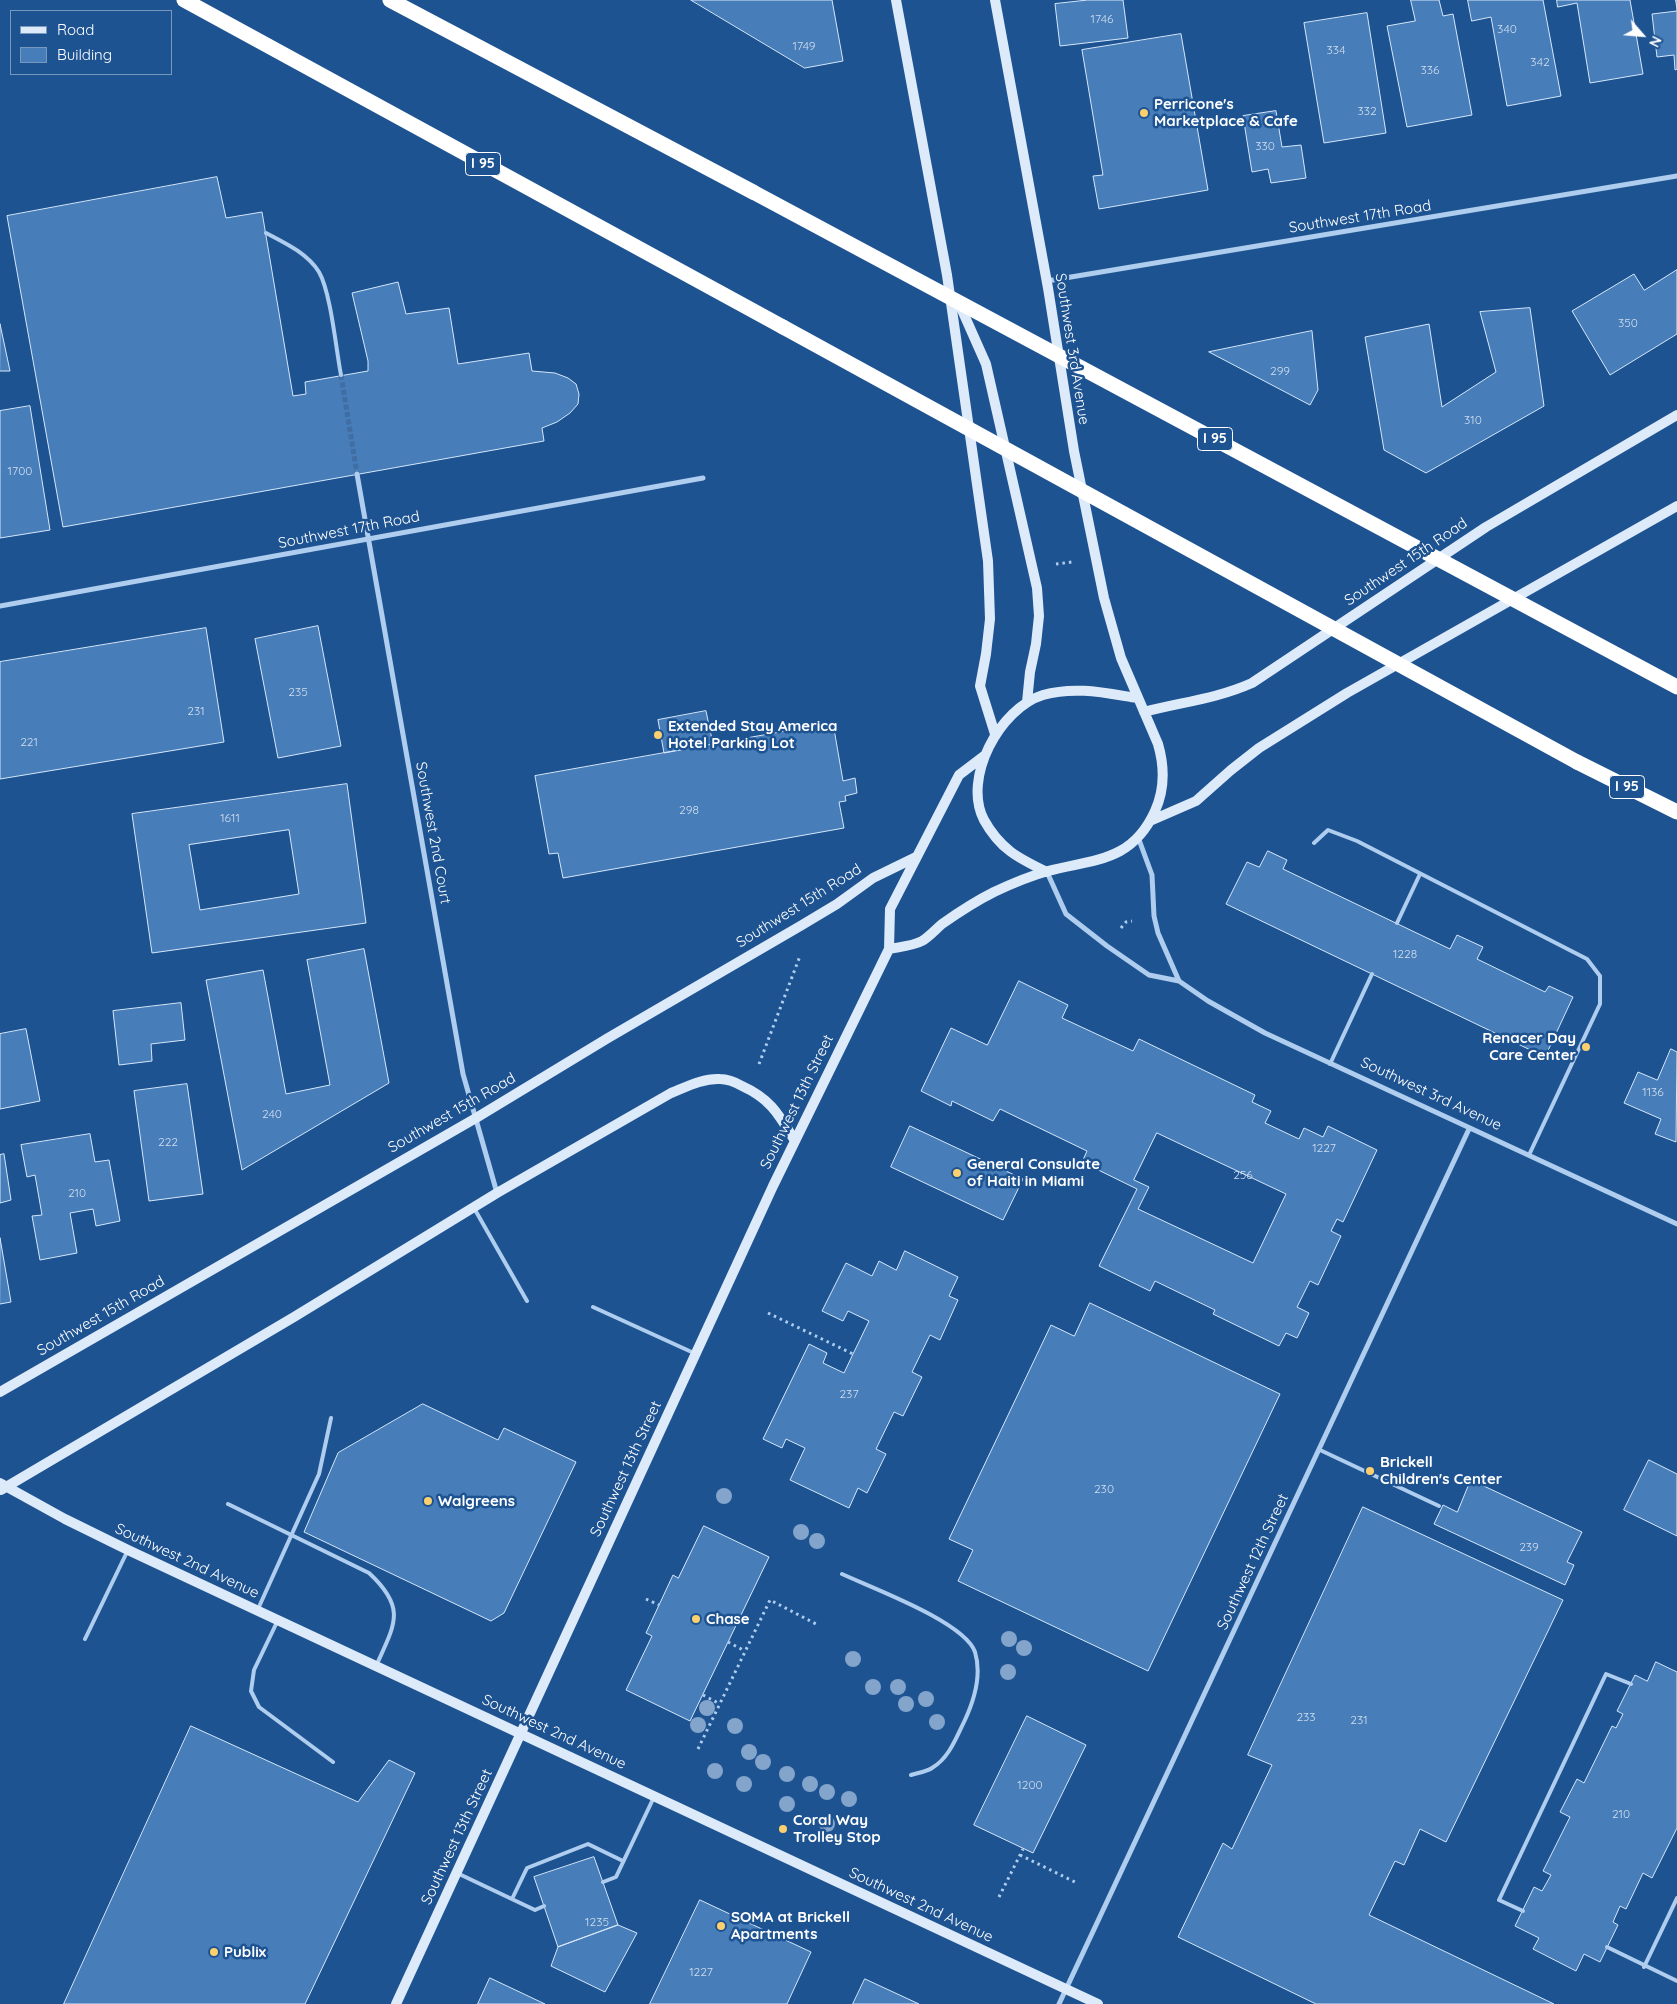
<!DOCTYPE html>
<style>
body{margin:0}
#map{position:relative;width:1677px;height:2004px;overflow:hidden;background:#1e5392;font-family:Quicksand,sans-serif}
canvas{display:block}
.legend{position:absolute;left:10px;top:10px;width:162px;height:65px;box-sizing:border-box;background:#1e5392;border:1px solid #7898be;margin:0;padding:6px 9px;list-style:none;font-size:15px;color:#fff}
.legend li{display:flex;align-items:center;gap:10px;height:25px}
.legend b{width:25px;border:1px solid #7898be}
.north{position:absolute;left:1617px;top:10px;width:50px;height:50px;-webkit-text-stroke:4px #1e5392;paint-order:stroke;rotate:117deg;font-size:14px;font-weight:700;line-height:20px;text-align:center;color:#fff}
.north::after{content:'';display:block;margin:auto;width:18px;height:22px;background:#fff;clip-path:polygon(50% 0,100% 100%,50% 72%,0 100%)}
</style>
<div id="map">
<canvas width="1677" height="2004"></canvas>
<ul class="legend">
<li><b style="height:6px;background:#dceafa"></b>Road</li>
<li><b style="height:14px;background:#477db9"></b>Building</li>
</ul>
<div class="north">N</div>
</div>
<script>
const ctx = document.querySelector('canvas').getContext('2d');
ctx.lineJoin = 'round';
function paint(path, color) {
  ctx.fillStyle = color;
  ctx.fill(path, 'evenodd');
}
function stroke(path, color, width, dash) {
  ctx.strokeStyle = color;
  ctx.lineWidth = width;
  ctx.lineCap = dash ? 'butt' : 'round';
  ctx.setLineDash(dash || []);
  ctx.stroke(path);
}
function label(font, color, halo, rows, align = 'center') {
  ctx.font = font + ' Quicksand,sans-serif';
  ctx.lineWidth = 5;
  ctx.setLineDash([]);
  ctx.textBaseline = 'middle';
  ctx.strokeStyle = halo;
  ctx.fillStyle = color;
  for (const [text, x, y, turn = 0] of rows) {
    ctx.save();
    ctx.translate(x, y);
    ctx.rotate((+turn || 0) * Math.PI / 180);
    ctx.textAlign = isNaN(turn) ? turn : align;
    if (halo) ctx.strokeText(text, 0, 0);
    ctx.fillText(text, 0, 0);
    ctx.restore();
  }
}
const building = new Path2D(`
 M691,0H832L843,61L805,68Z
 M1088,0H1123L1128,38L1060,46L1055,4Z
 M1411,0H1439L1443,16L1453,14L1472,115L1407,127L1387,26L1415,21Z
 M1468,0H1543L1561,96L1507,106L1491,17L1472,21Z
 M1557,0H1630L1643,74L1590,83L1577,3L1558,7Z
 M1676,0H1677V69L1675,70L1674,55L1657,57L1652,14L1677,11Z
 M1367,13L1386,133L1324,143L1304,23Z
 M1181,34L1208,190L1099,209L1093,176L1103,175L1082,50Z
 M1276,111L1282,147L1301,145L1306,178L1271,183L1268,169L1252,172L1243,116Z
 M217,177L226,218L262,212L293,396L306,394L305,382L368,371V361L352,293L398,282L406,314L449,308L458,364L529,353L532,371L555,373L568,378L576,384L579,394L578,404L570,413L557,422L542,428L544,441L63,527L7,216Z
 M1677,270V334L1610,375L1572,311L1634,274L1644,290Z
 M1530,308L1544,406L1426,473L1384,450L1365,337L1429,324L1442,407L1496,372L1480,312Z
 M0,324L10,371H0Z
 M1312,331L1318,390L1310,405L1209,352Z
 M30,406L50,530L0,538V411Z
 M318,626L341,746L278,758L255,639Z
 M206,628L224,742L0,779V662Z
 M706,711L713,744L664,753L658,720Z
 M833,723L843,781L855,778L857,793L845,796L846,801L839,802L844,828L563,878L558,853L549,854L535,776Z
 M347,784L366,923L152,953L132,814ZM289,830L299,894L200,910L189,845Z
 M1268,851L1287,860L1283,869L1450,949L1457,935L1483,947L1477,959L1545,992L1549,986L1573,997L1545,1057L1226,904L1247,862L1259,867Z
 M364,949L389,1083L242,1170L206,980L263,970L286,1094L330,1085L307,960Z
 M1019,981L1068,1005L1062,1018L1133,1051L1139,1039L1255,1095L1252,1102L1271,1111L1265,1123L1299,1139L1304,1128L1323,1137L1328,1126L1377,1150L1343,1222L1337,1219L1331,1231L1341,1236L1318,1285L1310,1281L1297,1307L1309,1313L1297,1338L1286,1333L1279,1346L1213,1314L1215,1310L1155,1281L1150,1291L1099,1266L1137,1189L1082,1162L1087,1151L1000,1109L993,1121L952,1101L951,1106L921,1091L951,1028L987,1045ZM1157,1133L1286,1194L1253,1263L1138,1209L1149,1187L1134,1180Z
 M181,1003L185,1040L151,1044L152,1061L119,1065L113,1011Z
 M26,1029L40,1101L0,1109V1034Z
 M1671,1049L1677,1052L1676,1142L1655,1134L1661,1119L1624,1103L1638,1072L1657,1080Z
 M187,1084L203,1194L149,1201L134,1091Z
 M910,1126L1023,1179L1003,1220L891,1167Z
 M90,1134L95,1162L109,1160L120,1221L96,1226L93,1209L70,1213L77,1253L40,1260L32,1216L42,1215L35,1175L27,1177L21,1145Z
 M4,1154L11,1200L0,1203V1155Z
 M0,1238L11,1302L0,1304Z
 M905,1251L958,1277L949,1296L958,1300L940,1340L930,1335L912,1372L922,1377L903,1416L894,1412L876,1449L886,1454L867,1493L858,1488L849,1508L790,1480L805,1448L786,1439L782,1448L763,1439L809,1344L827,1353L823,1363L844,1373L853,1354L869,1321L848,1311L843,1321L822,1311L846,1263L872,1276L879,1261L896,1270Z
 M1090,1303L1280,1394L1148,1671L958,1581L973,1550L949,1539L1051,1325L1074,1336Z
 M423,1404L498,1440L504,1428L576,1462L504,1613L491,1621L304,1532L338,1453Z
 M1649,1460L1677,1474V1536L1624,1510Z
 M1471,1480L1582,1532L1567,1562L1574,1565L1565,1585L1434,1524L1443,1505L1457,1512Z
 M1363,1507L1563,1600L1446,1842L1420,1829L1404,1865L1395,1861L1369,1915L1554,2004H1316L1178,1937L1223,1843L1232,1849L1272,1765L1248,1755Z
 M704,1526L769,1557L690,1721L626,1690L652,1636L646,1633L673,1575L678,1578Z
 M1656,1662L1677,1672V1828L1652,1878L1643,1873L1626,1909L1620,1906L1613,1922L1618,1925L1600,1962L1584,1954L1576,1971L1533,1949L1539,1938L1515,1926L1534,1887L1542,1891L1551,1875L1543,1871L1570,1817L1560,1812L1577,1779L1584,1783L1612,1726L1616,1728L1623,1714L1617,1711L1635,1675L1647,1681Z
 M1027,1716L1086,1745L1033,1853L974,1825Z
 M191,1726L358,1802L389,1760L415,1773L305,2004H64Z
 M594,1857L618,1925L558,1947L534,1877Z
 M700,1900L811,1952L787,2004H650Z
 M618,1925L637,1933L605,1992L551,1966L558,1947Z
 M490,1978L545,2004H478Z
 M865,1979L919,2004H853Z`);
const streetTunnel = new Path2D(`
 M341,375L357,474`);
const path = new Path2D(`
 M1056,564L1072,562
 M1121,928L1126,922L1132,921
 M759,1064L800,956
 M768,1313L853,1354
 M646,1599L659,1605
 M728,1642L745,1651
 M703,1695L720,1704
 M698,1749L770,1600L818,1625
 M1020,1855L1077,1883
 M999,1897L1023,1849`);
const lane = new Path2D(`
 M266,233C285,243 307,253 319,272C331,293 336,350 341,375
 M1314,843L1328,830L1357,841L1587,959L1600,976V1004L1529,1155
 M1397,923L1420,874
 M1330,1064L1372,974
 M474,1208L527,1301
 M593,1307L696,1354
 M1320,1450L1439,1506
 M228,1504L369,1573C407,1608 395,1624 376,1666
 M842,1574C872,1588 965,1622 975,1652C982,1675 974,1701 964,1722C956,1738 949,1758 932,1768C926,1772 917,1773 911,1775
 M258,1609L319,1474L331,1418
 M278,1620L254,1670L251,1691L259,1707L333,1762
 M85,1639L127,1552
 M457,1873L535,1910L544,1906
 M603,1882L616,1877L654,1797
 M512,1899L527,1868L588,1844L623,1861
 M1523,1911L1499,1900L1606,1674L1631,1684
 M1607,1947L1677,1981
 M1644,1967L1677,1898`);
const street = new Path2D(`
 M1047,281L1677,176
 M357,474L463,1074L497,1193
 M0,606C235,565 469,520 703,478
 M1138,837L1152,875L1154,916L1158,933L1179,981
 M1047,872L1066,914L1107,946L1149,975L1179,981L1208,1001L1265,1033L1677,1224
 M1059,2004L1469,1129`);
const secondary = new Path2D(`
 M896,0L947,275L988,561L990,619L986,654L980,686L995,734
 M958,301L986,364L1037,588L1039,616L1036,644L1030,672L1027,702
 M1144,712C1182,702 1216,699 1252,683L1486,527L1677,415
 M1150,821L1196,801L1231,770L1259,748L1347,693L1677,506
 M1047,872C1018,858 1000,849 984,820C962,778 1000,708 1043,695C1075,686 1105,693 1137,698
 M889,949C899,947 913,946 922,941C929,937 936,929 942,924C959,912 976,901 994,892C1011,884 1030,876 1048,871C1094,859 1132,862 1155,811C1165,789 1165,768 1158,744L1121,658L1104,598L1074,451L1048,288L995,0
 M0,1392L476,1118L608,1038L802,925L837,904L873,878L916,857
 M0,1483L65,1519L128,1550L1098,2004
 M1,1490L294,1317L497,1193L671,1093C686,1087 703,1078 720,1079C728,1079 735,1082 742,1086C771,1099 779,1115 795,1141
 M396,2004L773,1186L889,949L890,909L959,775L984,756`);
const highway = new Path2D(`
 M184,0L783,327
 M390,0L753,192
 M1577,762L1677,812`);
const highwayBridge = new Path2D(`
 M753,192L1677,687
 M783,327L1577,762`);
const trees = [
 [724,1496],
 [801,1532],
 [817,1541],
 [1009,1639],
 [1024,1648],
 [853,1659],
 [1008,1672],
 [873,1687],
 [898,1687],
 [926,1699],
 [906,1704],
 [707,1708],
 [937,1722],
 [698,1725],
 [735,1726],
 [749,1752],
 [763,1762],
 [715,1771],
 [787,1774],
 [744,1784],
 [810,1784],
 [827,1792],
 [849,1799],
 [787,1804],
 [827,1824]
];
const markers = [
 [1144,113,5,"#fcd06f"],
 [658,735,5,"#fcd06f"],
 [1586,1047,5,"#fcd06f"],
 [957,1173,5,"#fcd06f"],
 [1370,1471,5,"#fcd06f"],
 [428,1501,5,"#fcd06f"],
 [696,1619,5,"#fcd06f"],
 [783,1829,5,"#fcd06f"],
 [721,1926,5,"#fcd06f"],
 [214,1952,5,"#fcd06f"]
];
const numberNames = [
 ["1746",1102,19],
 ["340",1507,29],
 ["1749",804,46],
 ["334",1336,50],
 ["342",1540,62],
 ["336",1430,70],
 ["332",1367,111],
 ["330",1265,146],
 ["350",1628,323],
 ["299",1280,371],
 ["310",1473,420],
 ["1700",20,471],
 ["235",298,692],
 ["231",196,711],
 ["221",29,742],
 ["298",689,810],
 ["1611",230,818],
 ["1228",1405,954],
 ["1136",1653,1092],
 ["240",272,1114],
 ["222",168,1142],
 ["1227",1324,1148],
 ["256",1243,1175],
 ["210",77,1193],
 ["237",849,1394],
 ["230",1104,1489],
 ["239",1529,1547],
 ["233",1306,1717],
 ["231",1359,1720],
 ["1200",1030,1785],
 ["210",1621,1814],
 ["1235",597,1922],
 ["1227",701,1972]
];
const shields = [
 [483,164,35],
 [1215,439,35],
 [1627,787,35]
];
const shieldNames = [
 ["I 95",483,164],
 ["I 95",1215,439],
 ["I 95",1627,787]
];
const poiNames = [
 ["Perricone's",1154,104],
 ["Marketplace & Cafe",1154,121],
 ["Extended Stay America",668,726],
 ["Hotel Parking Lot",668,743],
 ["Renacer Day",1576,1038,"right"],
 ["Care Center",1576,1055,"right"],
 ["General Consulate",967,1164],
 ["of Haiti in Miami",967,1181],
 ["Brickell",1380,1462],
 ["Children's Center",1380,1479],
 ["Walgreens",438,1501],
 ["Chase",706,1619],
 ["Coral Way",793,1820],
 ["Trolley Stop",793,1837],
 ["SOMA at Brickell",731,1917],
 ["Apartments",731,1934],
 ["Publix",224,1952]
];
const streetNames = [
 ["Southwest 17th Road",1360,217,-9],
 ["Southwest 3rd Avenue",1072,349,81],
 ["Southwest 17th Road",349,530,-11],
 ["Southwest 15th Road",1406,562,-34],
 ["Southwest 2nd Court",433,833,80],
 ["Southwest 15th Road",799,906,-32],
 ["Southwest 3rd Avenue",1431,1094,25],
 ["Southwest 13th Street",797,1102,-64],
 ["Southwest 15th Road",452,1113,-30],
 ["Southwest 15th Road",101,1316,-30],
 ["Southwest 13th Street",626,1469,-65],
 ["Southwest 2nd Avenue",187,1561,25],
 ["Southwest 12th Street",1253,1562,-65],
 ["Southwest 2nd Avenue",554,1732,25],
 ["Southwest 13th Street",457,1837,-65],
 ["Southwest 2nd Avenue",921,1905,25]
];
paint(building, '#477db9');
stroke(building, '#d5e7fa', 1);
stroke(streetTunnel, '#406da2', 5, [5, 2.5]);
stroke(path, '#afcdee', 3, [2.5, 4]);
stroke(lane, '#afcdee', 4);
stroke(street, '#afcdee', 5);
stroke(secondary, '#dceafa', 10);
stroke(highway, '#fff', 15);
stroke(highwayBridge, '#fff', 15);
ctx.fillStyle = '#83a4cb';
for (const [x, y] of trees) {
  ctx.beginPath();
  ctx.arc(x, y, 8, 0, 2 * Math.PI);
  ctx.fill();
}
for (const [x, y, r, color] of markers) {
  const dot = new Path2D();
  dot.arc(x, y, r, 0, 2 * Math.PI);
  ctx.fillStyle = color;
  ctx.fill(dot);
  stroke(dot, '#1e5392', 2);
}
label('12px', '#d1deee', null, numberNames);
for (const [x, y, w] of shields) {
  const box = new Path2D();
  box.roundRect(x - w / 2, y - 11.5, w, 23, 4);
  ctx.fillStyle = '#1e5392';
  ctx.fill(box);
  stroke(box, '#fff', 1);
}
label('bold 14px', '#fff', null, shieldNames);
label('bold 15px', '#fff', '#1e5392', poiNames, 'left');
label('15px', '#fff', '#1e5392', streetNames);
</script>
